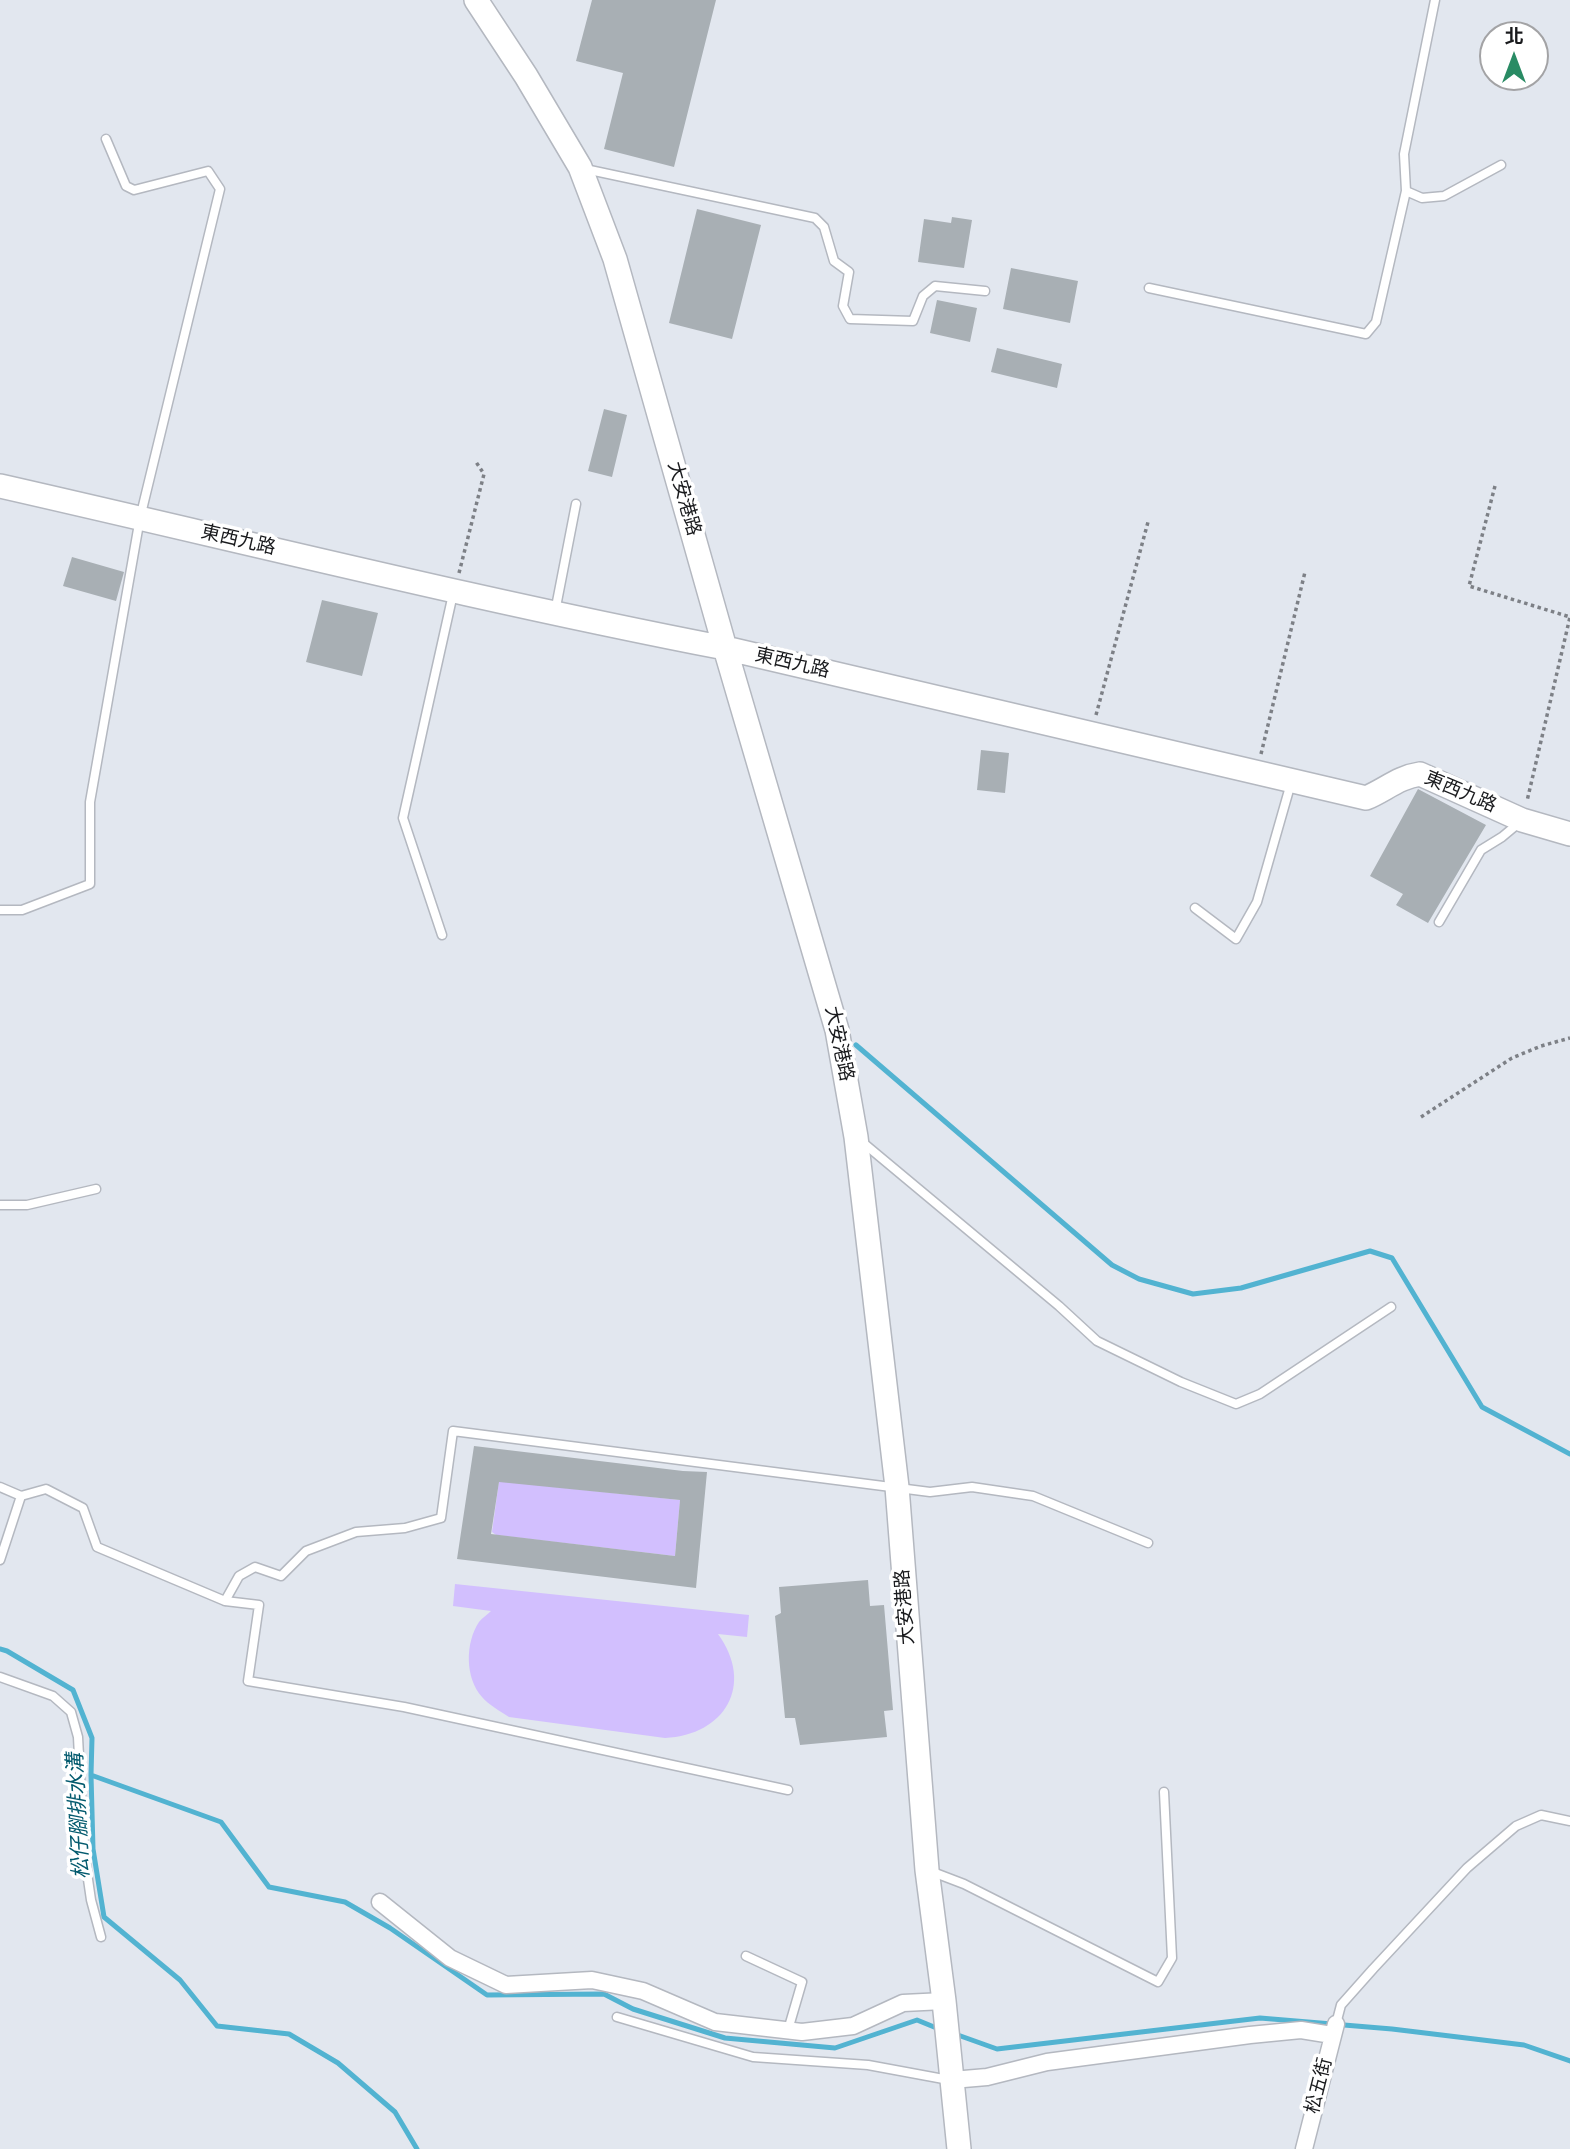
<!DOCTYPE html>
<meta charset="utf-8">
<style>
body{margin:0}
#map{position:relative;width:1570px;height:2149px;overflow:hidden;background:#e2e7ef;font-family:Jost,"Noto Sans TC",sans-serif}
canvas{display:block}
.north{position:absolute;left:1479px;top:21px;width:70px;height:70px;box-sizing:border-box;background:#fff;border:2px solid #a3a3a5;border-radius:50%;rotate:0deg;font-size:19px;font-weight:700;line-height:28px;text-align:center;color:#191a1d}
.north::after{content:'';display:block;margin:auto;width:24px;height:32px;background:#298b64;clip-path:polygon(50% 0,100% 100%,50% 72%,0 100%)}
</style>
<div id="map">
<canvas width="1570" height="2149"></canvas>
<div class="north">北</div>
</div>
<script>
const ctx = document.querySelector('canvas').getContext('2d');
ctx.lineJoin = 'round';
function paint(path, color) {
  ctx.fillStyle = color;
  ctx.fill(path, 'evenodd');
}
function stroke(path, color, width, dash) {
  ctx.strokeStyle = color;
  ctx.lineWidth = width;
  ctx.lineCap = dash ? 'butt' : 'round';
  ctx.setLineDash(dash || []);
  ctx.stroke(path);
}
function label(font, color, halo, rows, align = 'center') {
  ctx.font = font + ' Jost,"Noto Sans TC",sans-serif';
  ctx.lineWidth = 7;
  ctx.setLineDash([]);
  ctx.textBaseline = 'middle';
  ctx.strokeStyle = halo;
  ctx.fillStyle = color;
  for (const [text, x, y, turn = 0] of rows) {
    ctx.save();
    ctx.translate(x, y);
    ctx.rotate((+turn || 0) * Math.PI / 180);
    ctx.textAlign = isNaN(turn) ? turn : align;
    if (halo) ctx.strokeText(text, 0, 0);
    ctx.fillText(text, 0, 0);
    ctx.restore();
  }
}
const green = new Path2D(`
 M499,1481L680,1500L675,1556L496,1535L492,1532Z
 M455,1584L749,1615L747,1637L718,1634C755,1685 725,1735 665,1738L509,1717C500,1711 489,1705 482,1697C465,1678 465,1643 479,1622C482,1618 488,1614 491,1611L453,1606Z`);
const stream = new Path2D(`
 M856,1045L1112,1265L1139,1279L1193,1294L1241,1288L1370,1251L1392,1258L1482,1407L1570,1454
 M0,1649L7,1651L73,1690L92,1738L91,1775L93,1849L104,1917L180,1980L217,2026L289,2034L338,2063L395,2112L417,2149
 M91,1775L221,1822L269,1887L345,1902L390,1928L487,1995L604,1994L633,2009L725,2038L835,2048L917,2020L939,2029
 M955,2034L997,2049L1260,2018L1392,2029L1524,2045L1570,2061`);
const building = new Path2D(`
 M592,0H716L674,167L604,149L623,73L576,61Z
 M697,209L761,225L732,339L669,323Z
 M952,217L972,220L964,268L918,262L924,219L951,223Z
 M1011,268L1078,281L1070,323L1003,309Z
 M937,300L977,308L970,342L930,333Z
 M997,348L1062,364L1057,388L991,372Z
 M604,409L627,415L612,477L588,471Z
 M72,557L124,572L116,601L63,586Z
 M322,600L378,613L362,676L306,662Z
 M981,750L1009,753L1005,793L977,790Z
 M1418,789L1486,825L1428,923L1396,905L1403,894L1370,876Z
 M474,1446L683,1471L707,1472L696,1588L457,1559ZM499,1482L680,1500L675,1556L491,1534Z
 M868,1580L870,1606L884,1605L893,1710L884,1711L887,1737L800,1745L795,1718H785L775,1616L781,1613L779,1587Z`);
const path = new Path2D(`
 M1495,486L1469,586L1570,617L1527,801
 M459,573L484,474L476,462
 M1096,715L1148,522
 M1261,754L1305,572
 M1421,1117L1512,1058L1541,1046L1570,1038`);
const lane = new Path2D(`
 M1435,0L1404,154L1406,191L1422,198L1444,196L1501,165
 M585,169L815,218L824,227L834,261L849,272L843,306L850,319L913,321L923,296L935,286L985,291
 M1149,288L1366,334L1376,322L1406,191
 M555,612L576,504
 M1195,908L1236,939L1257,902L1291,783
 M0,910H22L90,884V802L140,518L220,189L208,171L134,190L126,186L106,139
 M1439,922L1481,850L1502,837L1520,822
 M442,935L403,818L453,594
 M861,1141L1059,1306L1097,1341L1181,1382L1236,1404L1260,1394L1391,1307
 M0,1205H27L96,1189
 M0,1487L21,1496L46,1489L83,1508L97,1547L225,1601L239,1576L255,1567L281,1576L306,1551L356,1532L405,1528L441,1518L453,1431L930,1492L972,1487L1033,1496L1148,1543
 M0,1560L21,1496
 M225,1601L259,1605L248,1681L404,1707L788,1790
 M0,1677L53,1696L71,1712L78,1737L84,1852L91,1900L101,1937
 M930,1871L964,1884L1158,1982L1172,1958L1164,1792
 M746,1956L802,1982L788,2030
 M617,2017L753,2057L868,2065L949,2080
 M1336,2024L1341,2005L1373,1969L1467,1868L1516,1826L1541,1815L1570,1821`);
const street = new Path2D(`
 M380,1902L450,1958L506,1985L592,1980L643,1991L715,2022L802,2032L853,2026L903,2003L944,2001
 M952,2080L987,2077L1047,2062L1250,2035L1301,2030L1332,2035
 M1304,2149L1336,2024`);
const secondary = new Path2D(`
 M476,0L526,76L580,167L615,259L725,648L837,1030L856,1137L897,1487L927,1870L944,2001L959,2149
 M0,486C242,541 482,601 725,648L1366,798C1385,790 1399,777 1420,774L1522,820L1570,834`);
const streetNames = [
 ["大安港路",683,499,74],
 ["東西九路",238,541,13],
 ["東西九路",792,664,13],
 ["東西九路",1460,793,23],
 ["大安港路",838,1044,78],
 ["大安港路",906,1607,-94],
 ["松五街",1320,2086,-76]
];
const waterNames = [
 ["松仔腳排水溝",80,1816,-93]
];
paint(green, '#d2bffe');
stroke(stream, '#52b3d1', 5);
paint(building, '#a8afb4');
stroke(lane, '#b4b8c0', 11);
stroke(street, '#b4b8c0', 19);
stroke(secondary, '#b4b8c0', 26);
stroke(path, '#7d8086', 3.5, [3.5, 3.5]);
stroke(lane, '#fff', 8);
stroke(street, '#fff', 16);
stroke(secondary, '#fff', 23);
label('19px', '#191a1d', '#fff', streetNames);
label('italic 21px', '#035a6e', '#fff', waterNames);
</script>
